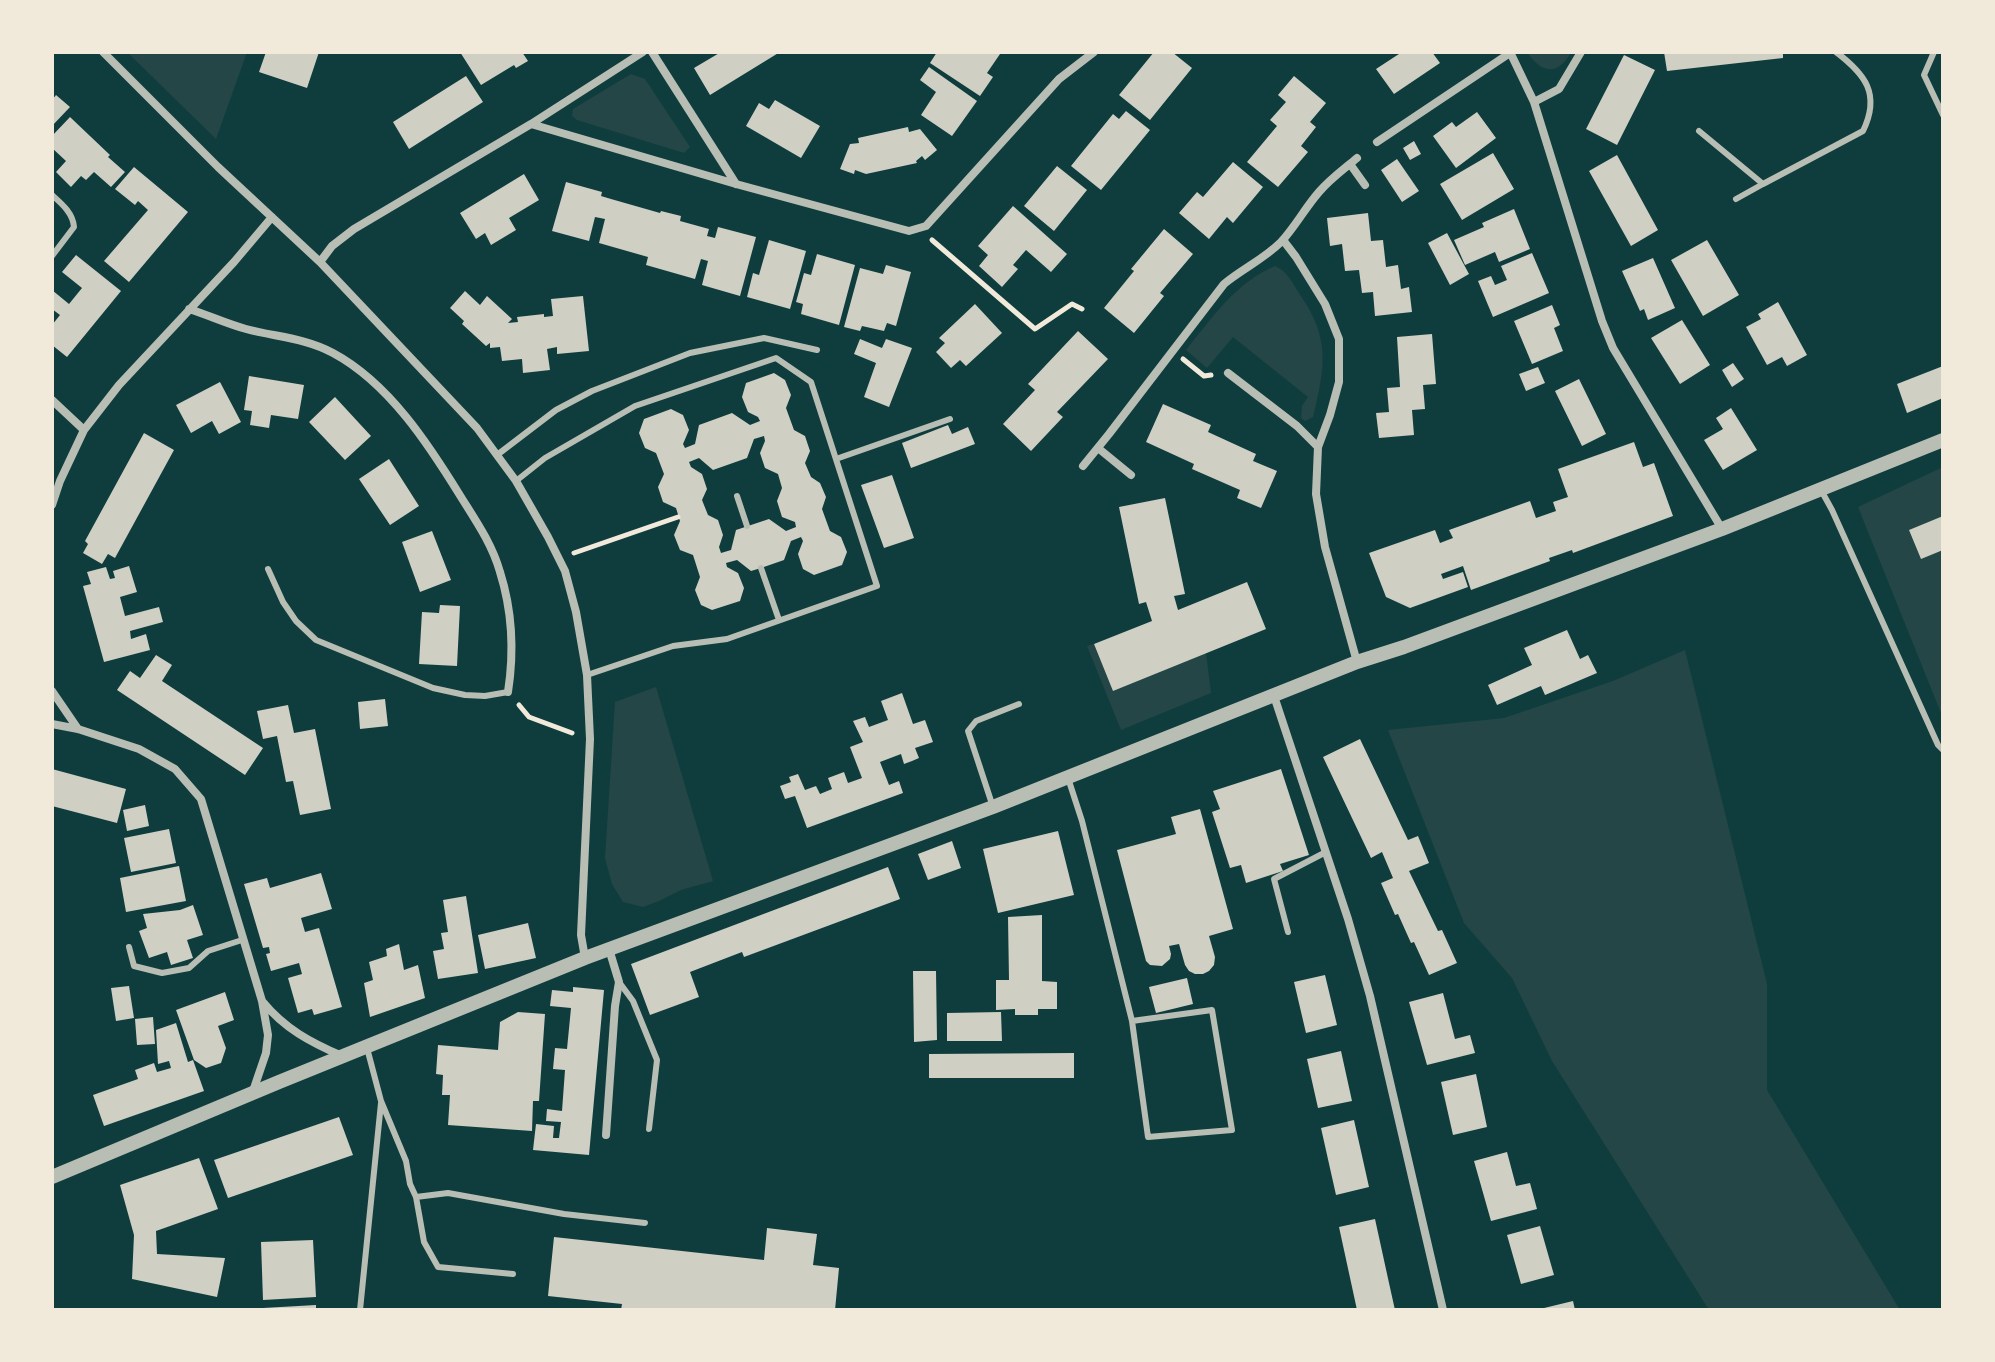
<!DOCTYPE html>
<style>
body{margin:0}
#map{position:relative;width:1995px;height:1362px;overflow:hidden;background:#0f3d3e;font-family:Bitter,serif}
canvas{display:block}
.frame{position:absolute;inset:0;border:54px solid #f1e9da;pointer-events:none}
</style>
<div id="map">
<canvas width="1995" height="1362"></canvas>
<div class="frame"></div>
</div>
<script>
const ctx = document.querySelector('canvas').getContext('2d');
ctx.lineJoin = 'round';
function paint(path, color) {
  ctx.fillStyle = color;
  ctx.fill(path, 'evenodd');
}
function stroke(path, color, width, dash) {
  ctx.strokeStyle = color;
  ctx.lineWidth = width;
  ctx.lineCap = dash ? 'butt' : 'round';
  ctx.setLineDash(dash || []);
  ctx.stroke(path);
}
const green = new Path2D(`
 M127,52H247L216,139Z
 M1527,52H1571C1558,77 1541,73 1527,52Z
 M631,74L645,79L690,147L684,153L577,120L572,116L573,109Z
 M1275,266C1287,271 1292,282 1299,293C1331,339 1325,366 1313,417L1305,421L1301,418L1302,406L1308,397L1233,337L1207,368L1186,350C1212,318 1236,282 1275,266Z
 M1943,467V718L1858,507Z
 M1094,644L1206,653L1211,693L1121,730L1087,646Z
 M1685,650L1767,984V1090L1900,1310H1709L1552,1061L1512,978L1464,923L1388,730L1504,718L1613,681Z
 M656,687L713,881L681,890L659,901L643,907L623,902L612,884L605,858L615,702Z`);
const building = new Path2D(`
 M266,52H319L307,88L259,72Z
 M460,52H522L528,61L516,68L514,65L481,85Z
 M721,52H780L710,95L694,68Z
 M937,52H996L1000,54L987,73L993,77L980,96L930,63Z
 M1154,52H1172L1192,68L1150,120L1119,95Z
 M1402,52H1432L1440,63L1394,94L1376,69Z
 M1664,52H1783V58L1667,71Z
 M1624,55L1655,70L1617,145L1586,129Z
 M929,67L977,101L952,136L921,115L936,92L920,80Z
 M466,76L483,102L409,149L393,122Z
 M1294,76L1326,103L1310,122L1316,127L1301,146L1308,152L1278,187L1247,162L1277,126L1270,120L1286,102L1278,95Z
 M56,95L70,107L52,126V100Z
 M775,100L820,126L801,158L746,126L759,103L769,109Z
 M1126,111L1150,130L1101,190L1071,166L1113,114L1119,119Z
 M1477,112L1496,138L1456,168L1433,136L1452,122L1456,127Z
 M70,117L110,155L108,157L125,172L111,187L94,172L86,180L81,176L71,187L56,172L66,161L52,148V136Z
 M908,127L909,132L920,129L937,150L925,160L922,156L916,161L917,163L866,174L855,170L854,174L840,169L850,144L859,143L858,138Z
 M1414,141L1421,154L1410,160L1403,148Z
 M1493,153L1514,189L1462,220L1440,184Z
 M1617,155L1658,230L1631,246L1589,171Z
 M1397,159L1419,191L1402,202L1381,170Z
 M1233,162L1263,187L1233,223L1227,217L1209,239L1179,213L1197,192L1203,197Z
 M1057,166L1087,190L1054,231L1024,206Z
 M134,167L188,212L129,282L104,261L148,210L138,201L135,205L115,189Z
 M524,174L539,200L509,218L516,230L491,245L485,233L476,239L460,213Z
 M566,182L602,192L601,196L611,199L660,213L661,211L681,216L680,221L709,229L707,236L715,238L718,227L756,237L740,296L702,285L708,261L701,259L695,279L646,265L648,257L599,243L605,219L595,217L589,241L552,231Z
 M1013,206L1067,254L1051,272L1026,250L1013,265L1018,269L1002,287L979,266L988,255L978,246Z
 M1514,209L1530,249L1499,262L1495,252L1465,265L1454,240L1484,227L1482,223Z
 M1368,213L1371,241L1383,240L1386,267L1398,265L1401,289L1409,287L1412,312L1375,316L1373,292L1362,293L1359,270L1345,271L1342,244L1330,246L1327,218Z
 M1164,229L1193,254L1160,293L1164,296L1134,333L1104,308L1134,271L1131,269Z
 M1447,233L1469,274L1450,285L1428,243Z
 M769,240L806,251L790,309L747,297L753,273L759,275Z
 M1707,240L1739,295L1703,316L1671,260Z
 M1532,253L1549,293L1493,317L1478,281L1491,276L1495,285L1507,280L1501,266Z
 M817,254L855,265L839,325L801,314L803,304L796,302L804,273L811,275Z
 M76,255L121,291L67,357L52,345V325L60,315L52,309V290L69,304L82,288L62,272Z
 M1653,258L1675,308L1648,320L1644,309L1640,311L1622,271Z
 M886,265L911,272L896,326L887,323L884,331L862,326L860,331L844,327L860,268L883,274Z
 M465,291L480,305L487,296L512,319L508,323L518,322L517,317L544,314V317L553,316L551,299L583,296L589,351L557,354V347L547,349L550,370L523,373L522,359L502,361L500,347L490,348V343L486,346L462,324L464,321L450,308Z
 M1778,302L1807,355L1787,366L1782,357L1767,365L1746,327L1761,319L1758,314Z
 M975,304L1002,333L966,366L960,360L951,368L936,352L945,343L939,338Z
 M1552,305L1560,325L1554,328L1563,351L1532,364L1514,321Z
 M1682,320L1710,365L1680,384L1651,338Z
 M1078,331L1108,359L1057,412L1063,417L1031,451L1003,424L1035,390L1028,384Z
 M1432,334L1436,384L1423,385L1425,409L1412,410L1414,435L1379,438L1376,413L1389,412L1387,388L1400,387L1397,337Z
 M860,339L882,348L886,339L912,348L889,407L864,397L876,363L854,354Z
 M1733,363L1744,379L1732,387L1722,370Z
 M1943,366V398L1907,413L1897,384Z
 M1538,367L1545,383L1526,391L1519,374Z
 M774,373L785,380L791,395L786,408L794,430L805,436L810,451L805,463L811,477L820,483L826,497L822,509L830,531L841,537L847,552L842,565L814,575L803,569L798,554L803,541L801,537L791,541L784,560L761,568L751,571L737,560L726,563L727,567L738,573L744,588L740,601L712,610L701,605L695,590L700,577L693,555L680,550L674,535L680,521L676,508L663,502L658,487L664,474L656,453L645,448L639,433L644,419L671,409L683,415L689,430L683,444L685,448L695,444L699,425L732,413L750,425L760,421L758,417L748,412L742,397L746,383ZM764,436L765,441L760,453L765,468L778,474L782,488L777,501L782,517L795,522L796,527L786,531L769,519L736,530L731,550L721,553L719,547L723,535L718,520L708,515L702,500L707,489L702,474L691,467L689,462L699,458L713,470L747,458L754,439Z
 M249,376L304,385L298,419L271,415L269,428L250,425L252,411L244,410Z
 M1579,379L1606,434L1582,446L1555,391Z
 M220,382L241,422L219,434L212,421L191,433L176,405Z
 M335,397L371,436L345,460L309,422Z
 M1163,404L1211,425L1208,432L1256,454L1253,461L1277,471L1261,508L1237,498L1240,490L1192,469L1194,464L1146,442Z
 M1731,408L1757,450L1723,470L1704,440L1723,429L1716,418Z
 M948,425L952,434L968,427L975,444L911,468L902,443Z
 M144,433L174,450L115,558L108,554L102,564L83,553L88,544L85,541Z
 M1634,442L1643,467L1654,463L1673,516L1573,553L1572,550L1549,558L1550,561L1471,590L1463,566L1441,574L1443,579L1463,572L1468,587L1410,608L1386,597L1369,553L1435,530L1440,543L1453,538L1449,530L1530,501L1536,518L1556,511L1553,502L1568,497L1558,469Z
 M389,459L419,506L390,525L359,479Z
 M892,475L914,538L884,548L861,485Z
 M1165,498L1185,594L1174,596L1178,610L1247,582L1266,629L1113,691L1094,644L1152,621L1146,602L1139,604L1119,507Z
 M1943,516V550L1921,559L1909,530Z
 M432,531L451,580L420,592L402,542Z
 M129,566L137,592L120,597L125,616L159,607L163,622L130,631L131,639L146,634L150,650L104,662L83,586L91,584L87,572L106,567L110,579L115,578L113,571Z
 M440,605L460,606L457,666L419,664L422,612L439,613Z
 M1567,630L1580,659L1588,655L1597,673L1545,695L1541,686L1497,705L1488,685L1532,665L1524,648Z
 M156,655L172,665L162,681L263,748L245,775L117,690L130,671L140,678Z
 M902,693L913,724L925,720L933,742L915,748L919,758L912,761L904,764L901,754L880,762L889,785L899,781L903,793L807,828L795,796L785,799L780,786L791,782L789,777L798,774L805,790L816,786L820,794L832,789L828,778L844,772L848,783L862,778L850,747L863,742L853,721L865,717L869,727L888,720L881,701Z
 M385,699L388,726L360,729L358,702Z
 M288,705L294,733L315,729L331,809L300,815L293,781L286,782L277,736L263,739L257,711Z
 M1360,739L1408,840L1418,836L1429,863L1409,871L1438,931L1442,930L1457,963L1429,975L1414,942L1411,943L1398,914L1395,915L1381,883L1393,878L1382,852L1371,858L1323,757Z
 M52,769L126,789L117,823L52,806Z
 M1281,769L1309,855L1280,864L1283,871L1246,883L1241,865L1230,868L1212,812L1220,809L1213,791Z
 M145,805L149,826L127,831L123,810Z
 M1200,809L1233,929L1209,936L1215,957L1214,965L1209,971L1203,974H1195L1189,971L1185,965L1179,944L1169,946L1171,954L1170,959L1162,966L1150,965L1146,961L1117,850L1176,834L1171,817Z
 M169,829L176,863L131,872L124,838Z
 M1058,831L1074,895L998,913L983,849Z
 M952,841L961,868L928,880L918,854Z
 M179,866L186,901L126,912L120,878Z
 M888,867L900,899L744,957L742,952L690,972L699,997L650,1015L631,964Z
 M321,873L332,909L301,918L305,932L319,928L342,1007L314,1015L312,1009L298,1013L288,978L302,974L299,963L271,971L266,954L270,953L269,947L263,948L244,884L267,878L270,888Z
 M466,896L478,973L438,979L433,951L444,949L441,933L448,932L443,900Z
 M193,905L203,935L187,940L193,958L171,965L167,952L149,958L139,931L147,928L143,914L180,910Z
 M1042,915V981L1057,982V1009H1038V1015H1015V1009L996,1010V980H1009L1008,917Z
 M528,923L536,958L485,969L478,935Z
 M399,944L404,970L418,965L425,998L370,1017L364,983L373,980L369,962L387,956L386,949Z
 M913,971H936L937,1040L914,1042Z
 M1325,975L1337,1025L1306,1033L1294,982Z
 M1187,978L1193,1004L1156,1013L1149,987Z
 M129,986L134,1018L116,1021L111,988Z
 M573,987L604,990L589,1155L533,1150L536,1124L554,1126L553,1138H559L561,1122L546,1121L547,1109L562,1111L565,1070L553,1069L555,1048L567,1049L571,1008L550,1006L552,990L573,992Z
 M225,992L234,1020L218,1026L226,1048L221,1063L206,1068L194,1060L176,1010Z
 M1443,993L1455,1039L1470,1035L1475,1053L1427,1065L1409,1002Z
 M518,1012L545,1014L539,1101H533L532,1131L448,1125L450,1095H442L443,1075L436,1074L438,1045L498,1050L500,1022Z
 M1001,1012L1002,1041H947V1013Z
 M153,1017L155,1044L137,1045L135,1019Z
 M176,1023L188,1062L193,1060L204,1091L104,1126L93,1095L138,1079L135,1070L154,1063L157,1072L171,1068L169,1061L158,1064L156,1030Z
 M1341,1051L1352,1101L1318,1108L1307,1059Z
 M1074,1053V1078H929V1054Z
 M1476,1074L1487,1127L1453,1135L1441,1082Z
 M339,1117L353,1155L228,1198L214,1160Z
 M1354,1120L1369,1187L1336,1195L1321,1128Z
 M1507,1152L1516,1186L1530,1183L1537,1209L1491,1221L1474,1161Z
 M199,1158L218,1209L156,1231L157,1254L225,1258L217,1297L132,1279L134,1235L120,1185Z
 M1375,1219L1389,1283L1395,1310H1357L1339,1227Z
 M1540,1226L1554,1275L1521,1284L1507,1235Z
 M767,1228L817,1234L813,1265L839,1268L835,1310H621L622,1304L548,1296L554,1237L764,1260Z
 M313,1240L316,1297L263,1300L261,1242Z
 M1573,1301L1575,1310H1540V1309Z
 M316,1305V1310H263V1308Z`);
const path = new Path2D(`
 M932,240L1035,329L1072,304L1082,309
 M1183,359L1204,376L1211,375
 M574,553L678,517
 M519,705L529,717L572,733`);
const service = new Path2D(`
 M1934,52L1924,75L1943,115
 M1699,131L1763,184L1863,131C1881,94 1865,74 1836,52
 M52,195C62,204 73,213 74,227L52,256
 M1736,199L1763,184
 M497,455L556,410L592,391L690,353L764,338L817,350
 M836,459L950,419
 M516,481L545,458L635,406L776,358L811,382L877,586L727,639L673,646L587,675
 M1821,490L1832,510L1938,745L1943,750
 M737,496L747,526
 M761,568L779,620
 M268,569L283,602L296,621L316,640L433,688L465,695L485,696L508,692
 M1068,778L1082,821L1132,1021L1148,1137L1232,1130L1212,1010L1132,1021
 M993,807L968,731L976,721L1019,704
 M1288,932L1274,879L1326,852
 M129,947L134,966L162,973L189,968L208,951L242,940
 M619,982L633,1001L657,1060L649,1129
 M367,1048L381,1101L406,1161L410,1184L416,1197L424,1242L438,1267L513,1274
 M416,1197L448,1193L564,1214L645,1223
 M360,1310L381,1103`);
const minor = new Path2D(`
 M103,52L218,167L320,262L477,428L516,481L548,537L565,571L576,612L587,675L590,739L581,935L585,958
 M652,52L736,184
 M1510,52L1534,102L1602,321L1613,348L1722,529
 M1534,102L1559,89L1581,52
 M531,124L736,184L909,231L926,226L1059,79L1094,52
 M1377,142L1510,53
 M1350,164L1365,185
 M1283,240L1296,257L1325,304L1339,339V382L1330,415L1318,447L1316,494L1325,547L1357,662
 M320,262L332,246L354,229L531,124L643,52
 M189,309C208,315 227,324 246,329C276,337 306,338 333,353C389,383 429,445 461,497C476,521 492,544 500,572C512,610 514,653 508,692
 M1228,373L1297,426L1318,447
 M52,400L84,430
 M1098,448L1131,475
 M1083,466L1109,434L1224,284C1242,269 1264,259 1281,242C1295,227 1305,208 1319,192C1330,179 1344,169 1357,158
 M52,505L60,481L84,430L119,385L234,262L272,217
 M52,691L78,729
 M1274,696L1348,919L1370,996L1443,1310
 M52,724L78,729L139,749L175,769L201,799L262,1001L268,1035L266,1053L252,1094
 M262,1001C285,1029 310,1042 342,1056
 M606,1135L615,1006L619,982L609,949`);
const tertiary = new Path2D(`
 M52,1177L279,1082L585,958L993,807L1357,662L1404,647L1722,529L1943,440`);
paint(green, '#244646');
paint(building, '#cfcfc3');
stroke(path, '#f1e9da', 5);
stroke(service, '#b8beb3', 6);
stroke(minor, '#b8beb3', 8);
stroke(tertiary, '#b8beb3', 14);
</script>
